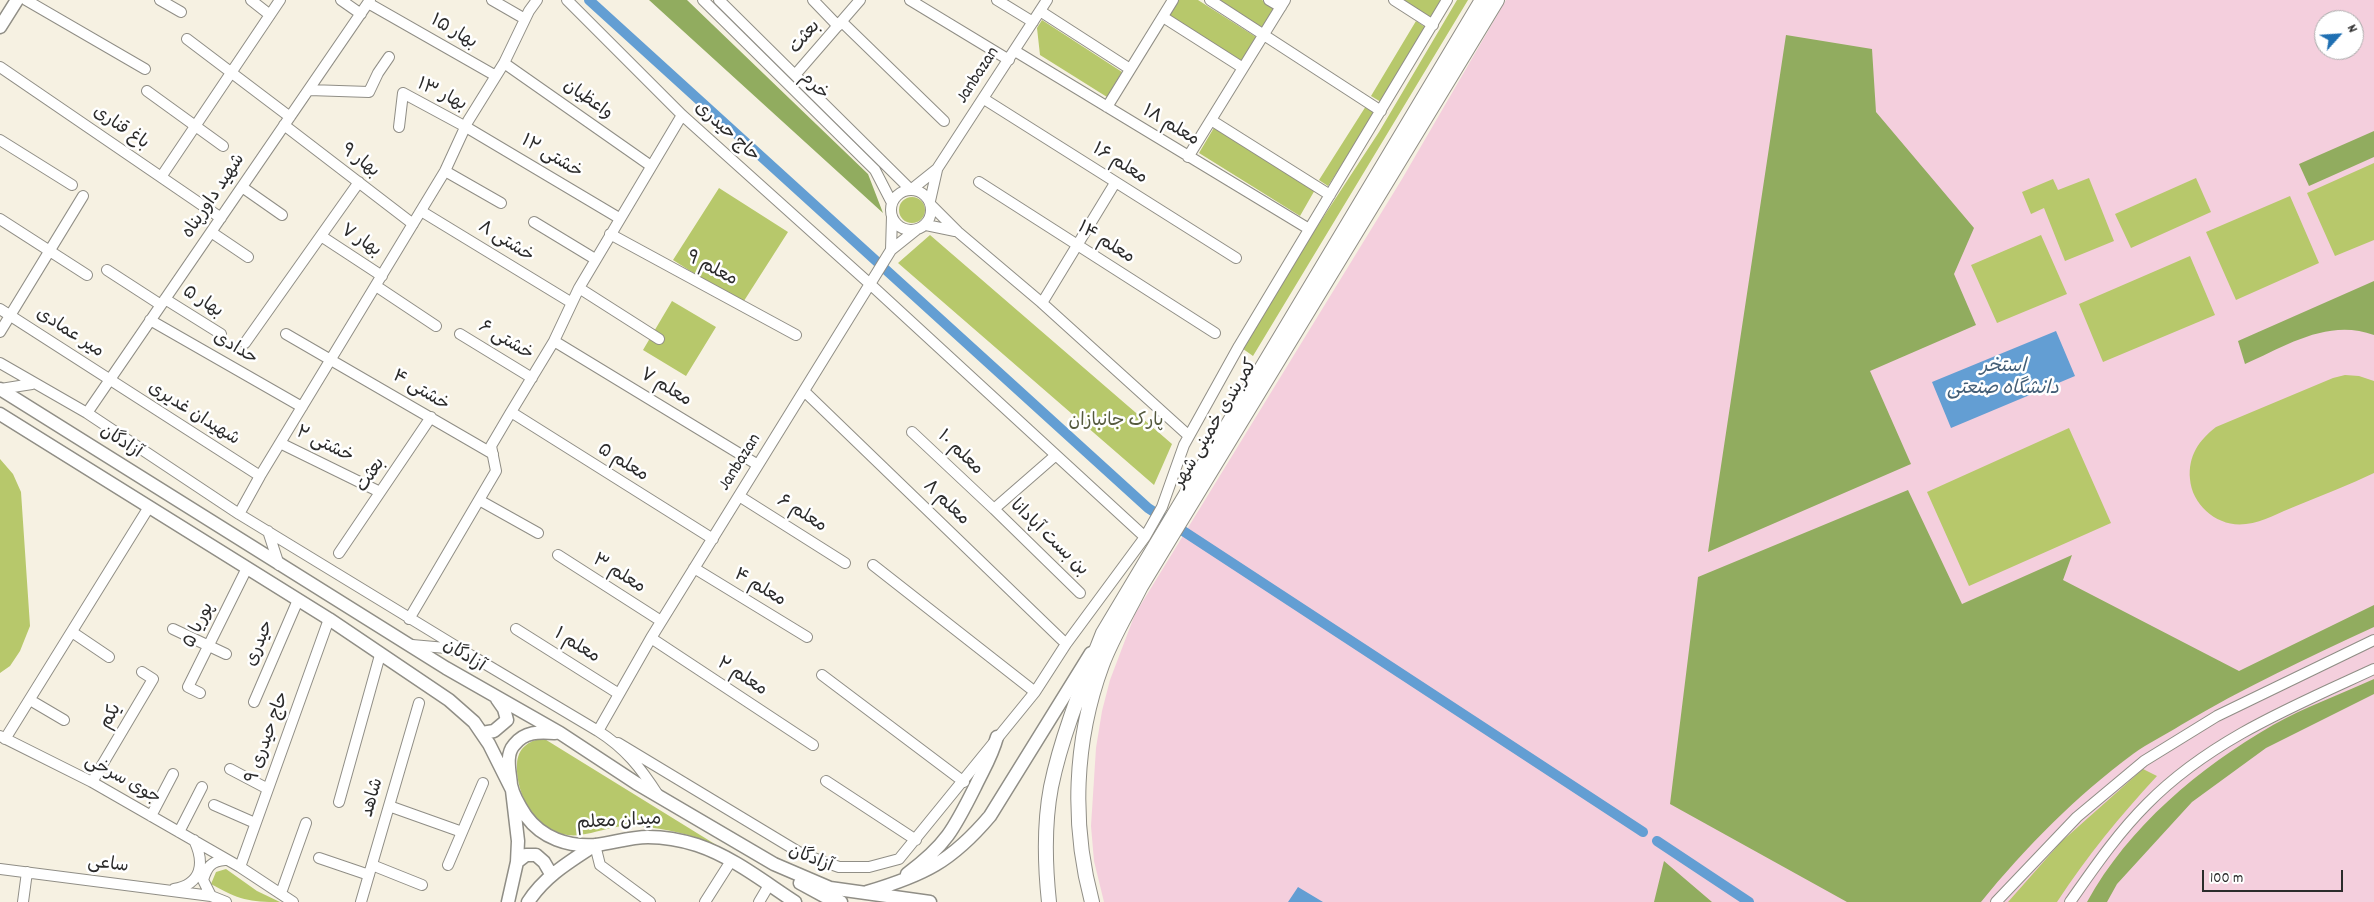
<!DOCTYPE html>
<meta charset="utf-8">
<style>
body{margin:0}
#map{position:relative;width:2374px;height:902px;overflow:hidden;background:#f6f1e2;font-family:Dekko,sans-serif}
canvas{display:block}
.north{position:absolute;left:2314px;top:10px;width:50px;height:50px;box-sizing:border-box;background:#fff;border:1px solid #aaa;border-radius:50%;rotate:64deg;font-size:14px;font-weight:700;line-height:20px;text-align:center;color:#2b2b2b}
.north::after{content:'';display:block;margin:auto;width:18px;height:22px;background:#1f6fb2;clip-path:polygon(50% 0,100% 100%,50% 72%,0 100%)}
.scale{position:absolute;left:2202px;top:870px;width:141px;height:22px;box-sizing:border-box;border:2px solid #2b2b2b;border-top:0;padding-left:6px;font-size:15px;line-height:18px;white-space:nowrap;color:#2b2b2b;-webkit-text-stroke:4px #fff;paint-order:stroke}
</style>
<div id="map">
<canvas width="2374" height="902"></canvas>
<div class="north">N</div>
<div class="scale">100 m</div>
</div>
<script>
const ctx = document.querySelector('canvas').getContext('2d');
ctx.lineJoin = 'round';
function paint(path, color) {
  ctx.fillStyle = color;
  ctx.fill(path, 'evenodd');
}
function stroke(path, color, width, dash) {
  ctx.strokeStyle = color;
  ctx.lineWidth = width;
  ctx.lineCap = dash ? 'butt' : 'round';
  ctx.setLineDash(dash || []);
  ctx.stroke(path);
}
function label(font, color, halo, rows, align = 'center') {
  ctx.font = font + ' Dekko,"Playpen Sans Arabic",sans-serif';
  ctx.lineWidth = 5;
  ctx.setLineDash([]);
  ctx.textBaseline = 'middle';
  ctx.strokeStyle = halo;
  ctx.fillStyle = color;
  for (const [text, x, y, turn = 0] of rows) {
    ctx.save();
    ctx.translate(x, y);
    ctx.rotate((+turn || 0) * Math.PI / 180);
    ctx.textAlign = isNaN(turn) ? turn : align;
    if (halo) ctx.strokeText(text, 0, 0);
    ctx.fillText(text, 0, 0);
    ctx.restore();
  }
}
const built = new Path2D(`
 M1506,0H2374V902H1104L1094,861L1091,826L1096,748L1102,711L1110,680L1135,614L1402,179ZM2324,20H2354V50H2324Z`);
const green = new Path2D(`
 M1178,0H1198L1256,37L1242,61L1169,15Z
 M1215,0H1262L1276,9L1262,30Z
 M1402,0H1441L1431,18Z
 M1457,0H1468L1253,356L1239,346L1379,132Z
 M1042,20L1122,72L1107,97L1040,55L1037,28Z
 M1416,21L1425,27L1381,102L1371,96Z
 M1366,106L1376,112L1328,186L1319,180Z
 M1215,126L1316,188L1300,216L1199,153Z
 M2374,163V240L2335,256L2307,193Z
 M2089,178L2114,241L2065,261L2044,208L2031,214L2022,192L2053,179L2058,190Z
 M2196,178L2211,212L2131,248L2115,214Z
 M719,188L788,232L742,304L673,260Z
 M2290,196L2319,263L2236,300L2206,232Z
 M899 210a13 13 0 1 1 26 0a13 13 0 1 1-26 0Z
 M930,235L1172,444L1154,485L898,263Z
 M2041,235L2067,294L1997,323L1971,265Z
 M2190,256L2215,315L2103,362L2079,304Z
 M672,301L716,327L686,376L643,350Z
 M2345,375L2359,376L2374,381V473C2349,485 2322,495 2296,506C2280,512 2264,522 2246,524C2219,528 2192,506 2190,479C2188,456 2199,440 2216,427L2333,378Z
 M2069,428L2111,523L1969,586L1927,492Z
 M0,459L13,474L21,492L30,626L20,651L10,666L0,673Z
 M543,738L718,846C689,833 657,826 625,826C609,827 595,833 580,835C542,840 515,799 517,764C518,748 528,741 543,738Z
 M2143,769L2157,776C2119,817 2088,855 2057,902H2008L2061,842Z
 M226,869L257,891L280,902C249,902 239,900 211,884L216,872Z`);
const forest = new Path2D(`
 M649,0H687L868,174L883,213Z
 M1786,35L1872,49L1876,112L1974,228L1954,274L1976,325L1870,371L1911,464L1708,552Z
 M2374,131V157L2309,186L2299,164Z
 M2374,281V335C2328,318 2286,346 2245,364L2238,341Z
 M1908,490L1962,604L2072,555L2063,580L2239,671L2374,605V627C2309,657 2243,688 2181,725C2165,735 2148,743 2133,754C2076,796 2025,848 1981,902H1847L1670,804L1698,577Z
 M2374,679V694L2266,748L2192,802L2117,884L2107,902H2087C2129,826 2199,768 2273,725C2305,707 2341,694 2374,679Z
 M1664,861L1712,902H1654Z`);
const water = new Path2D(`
 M2056,331L2075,376L1951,428L1932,382Z
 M1298,887L1323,902H1288Z`);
const canal = new Path2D(`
 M589,0L1148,508L1643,832
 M1657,841L1749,902`);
const minor = new Path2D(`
 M26,0L145,69
 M160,0L181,12
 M251,0L270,15
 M341,0L361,14
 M492,0L525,19
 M567,0L682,115L870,284L1145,537
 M703,0L875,170L892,203
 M719,0L910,189
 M813,0L838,26
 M910,0L1009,60
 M997,0L1033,22
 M1210,0L1381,111
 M1269,0L1281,7
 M1394,0L1433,25
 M368,3L496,76
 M1040,11L1130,69
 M1163,17L1243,68
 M842,22L944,121
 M187,39L290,117
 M1015,51L1309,229
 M504,63L651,166
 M0,67L221,218
 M795,75L860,0
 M309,90L369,92L378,73L389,57
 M147,91L223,146
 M984,99L1236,258
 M1107,107L1173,0
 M1211,120L1330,195
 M284,125L413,224
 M399,127L403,93L466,127L619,218
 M0,140L72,185
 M1188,157L1285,0
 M445,171L501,203
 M161,177L280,0
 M979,182L1215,333
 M242,187L282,215
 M912,189L937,169L1047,0
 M891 210a20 20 0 1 1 40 0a20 20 0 1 1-40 0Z
 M930,201L937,170
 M931,205L958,232L1042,303L1189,436
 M421,211L572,303
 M0,219L87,275
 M534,222L595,259
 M926,225L955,231
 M211,232L248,257
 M610,234L796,335
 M321,236L382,276
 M891,250L892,216
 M107,270L161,305
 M376,286L436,326
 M579,288L682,115
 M165,299L221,334
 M1042,303L1115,183
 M0,309L260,476
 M150,320L302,407
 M0,332L83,196
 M286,334L493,454
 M460,334L532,378
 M554,341L758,465
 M245,343L359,182
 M0,363L87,413L239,514L472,656
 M0,389L32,384
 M804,391L1062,640
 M511,412L554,341L579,288L659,339
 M87,413L370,0
 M912,432L994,509L1056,455
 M280,443L380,492
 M739,496L845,563
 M479,500L538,533
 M994,509L1080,593
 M239,514L260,476L445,171L468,121L504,63L529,11L537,0
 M268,531L279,565
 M339,553L431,417
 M558,555L661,621
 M873,565L1035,692
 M694,568L807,637
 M409,619L496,471L491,446L511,412L713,539
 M173,629L226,654
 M516,629L619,694
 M72,632L109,657
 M651,638L813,745
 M412,645L446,648L472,656L598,731C625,748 641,768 658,795
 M822,675L964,782
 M200,693L188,687L247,568
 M30,700L64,720
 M254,702L298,600
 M598,731L651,638L891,250L916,230
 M0,736L92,782L240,867L293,902
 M5,739L149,507
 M618,743L802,854L839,867H869L899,859L1035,692L1066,644L1145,537L1162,507L1184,445L1239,346L1447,0
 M230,769L268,789
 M826,781L916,840
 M92,782L153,679L142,672
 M339,802L380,655
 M214,805L255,823
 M389,806L462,832
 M151,816L173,774
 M179,832L202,787
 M595,845L600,865L650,902
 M319,858L369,875
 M225,860C211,861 207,867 203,880L211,896L226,902
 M372,865L422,885
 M448,865L483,783
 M240,867L329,619
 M0,869L211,896
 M174,889C202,884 205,863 194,840
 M281,893L306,823
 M23,902L27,872
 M361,902L419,703
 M705,902L731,861
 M759,902L769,885
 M1996,902L2077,817L2144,761L2217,716L2374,640
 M2070,902C2094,868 2117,834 2147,804C2210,740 2294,706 2374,669`);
const major = new Path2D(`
 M0,27L17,0
 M0,389L446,668L560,733L636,783L774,864L830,888L930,902
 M0,414L329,619L449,700L474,722L489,744L512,790L518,841L517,862L508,902
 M482,733L494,731L507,720L504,709L497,699
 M555,733C539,732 525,731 514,745C505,755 510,772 511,785C513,795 520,807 526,816C542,838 568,847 596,845C613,843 630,837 648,837C665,837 681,840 697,845C733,857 764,882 795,902
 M517,862L526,855H536L544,862L551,874
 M907,874C946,845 954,829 975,787C983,770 992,756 997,737
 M800,883L824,896L841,902
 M867,892C924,875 951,862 990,816L1091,653
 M528,902C545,876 569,862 595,845`);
const highway = new Path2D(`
 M1049,902C1045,865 1044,824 1051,787C1062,734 1083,684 1103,633L1482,0
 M1092,902C1071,824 1074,741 1102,665C1112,638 1128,612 1141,586L1497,0`);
const streetNames = [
 ["بهار ۱۵",453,33,30],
 ["بعثت",806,38,-49],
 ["Janbazan",979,76,-57],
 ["خرم",813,87,44],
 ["بهار ۱۳",441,96,26],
 ["واعظیان",587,101,35],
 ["معلم ۱۸",1170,127,31],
 ["باغ قناری",120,129,34],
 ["حاج حیدری",726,133,42],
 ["خشتی ۱۲",551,158,31],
 ["بهار ۹",359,162,37],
 ["معلم ۱۶",1119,165,32],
 ["شهید داورپناه",215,197,-56],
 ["بهار ۷",360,242,33],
 ["خشتی ۸",505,243,32],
 ["معلم ۱۴",1105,244,32],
 ["معلم ۹",711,270,28],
 ["بهار ۵",202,303,32],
 ["میر عمادی",69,334,33],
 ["خشتی ۶",505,342,31],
 ["حدادی",234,349,30],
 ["معلم ۷",665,389,31],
 ["خشتی ۴",420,392,31],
 ["شهیدان غدیری",193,415,32],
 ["کمربندی خمینی شهر",1217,424,-59],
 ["آزادگان",120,443,33],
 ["خشتی ۲",324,446,26],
 ["معلم ۱۰",959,454,44],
 ["Janbazan",741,463,-58],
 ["معلم ۵",622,464,32],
 ["بعثت",372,476,-56],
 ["معلم ۸",945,504,44],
 ["معلم ۶",801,515,32],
 ["بن بست آپادانا",1048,539,44],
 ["معلم ۳",618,575,32],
 ["معلم ۴",759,589,31],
 ["پوریا ۵",200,626,-64],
 ["حیدری",261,644,-67],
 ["معلم ۱",576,647,32],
 ["آزادگان",463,657,32],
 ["معلم ۲",741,678,33],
 ["یکم",112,717,-59],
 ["حاج حیدری ۹",269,738,-70],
 ["جوی سرخی",122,781,29],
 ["شاهد",374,798,-74],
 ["میدان معلم",619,823,-3],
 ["آزادگان",810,860,22],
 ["ساعی",108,866,7]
];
const parkNames = [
 ["پارک جانبازان",1116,423]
];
const waterNames = [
 ["استخر",2003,368],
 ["دانشگاه صنعتی",2003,390]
];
paint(built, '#f4cfdd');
paint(green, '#b7c86b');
paint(forest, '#91ac5f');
paint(water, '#639ed3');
stroke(canal, '#639ed3', 10);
stroke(minor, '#908e86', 12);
stroke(major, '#908e86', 15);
stroke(highway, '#908e86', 16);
stroke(minor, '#fff', 10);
stroke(major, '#fff', 12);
stroke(highway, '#fff', 14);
label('18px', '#2b2b2b', '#fff', streetNames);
label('18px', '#555a3e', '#fff', parkNames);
label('italic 19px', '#445f77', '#fff', waterNames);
</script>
